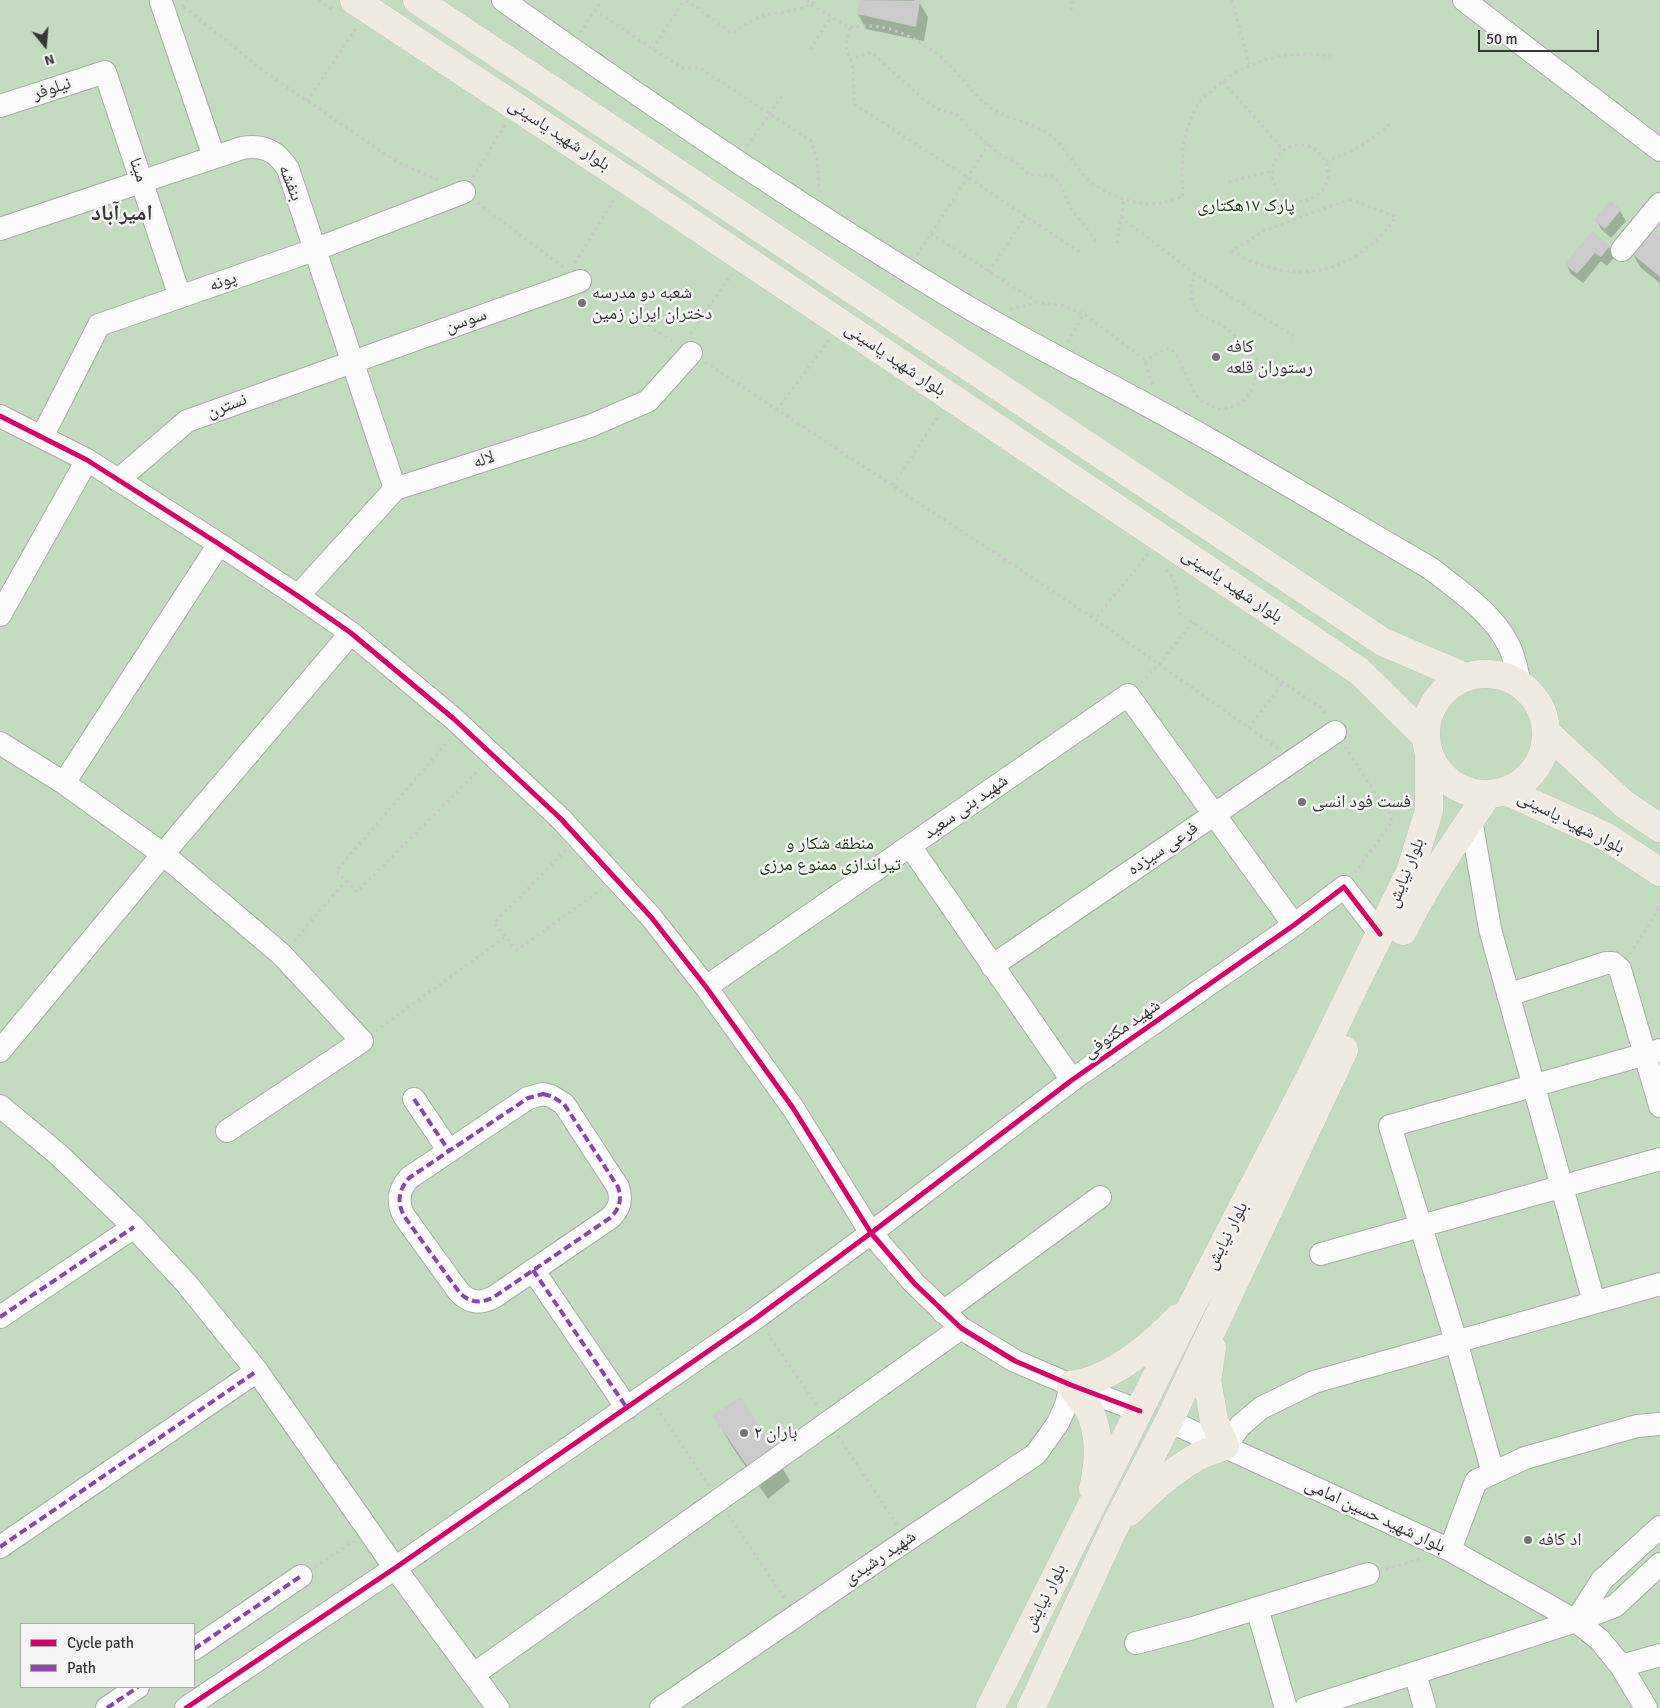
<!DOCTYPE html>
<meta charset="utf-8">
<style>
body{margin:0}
#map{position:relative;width:1660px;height:1708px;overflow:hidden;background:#e8e8e8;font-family:Signika,sans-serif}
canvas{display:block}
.legend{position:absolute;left:20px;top:1623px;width:175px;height:65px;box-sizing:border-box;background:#f5f5f6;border:1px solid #a9a9aa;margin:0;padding:6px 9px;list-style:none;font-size:15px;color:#373738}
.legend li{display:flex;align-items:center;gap:10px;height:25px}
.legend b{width:25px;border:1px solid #a9a9aa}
.north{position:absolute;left:20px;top:20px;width:50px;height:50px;-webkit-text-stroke:4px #f5f5f6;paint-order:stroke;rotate:163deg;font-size:14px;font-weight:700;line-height:20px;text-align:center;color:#373738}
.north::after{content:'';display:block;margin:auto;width:18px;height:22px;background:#373738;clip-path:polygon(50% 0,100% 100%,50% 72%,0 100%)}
.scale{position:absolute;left:1478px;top:30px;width:121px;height:22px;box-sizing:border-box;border:2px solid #373738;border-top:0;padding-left:6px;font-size:15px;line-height:18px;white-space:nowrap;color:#373738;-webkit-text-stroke:4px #f5f5f6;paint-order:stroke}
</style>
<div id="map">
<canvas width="1660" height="1708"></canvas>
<ul class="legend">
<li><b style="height:6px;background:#d6006c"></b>Cycle path</li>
<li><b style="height:6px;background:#8e44ad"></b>Path</li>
</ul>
<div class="north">N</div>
<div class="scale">50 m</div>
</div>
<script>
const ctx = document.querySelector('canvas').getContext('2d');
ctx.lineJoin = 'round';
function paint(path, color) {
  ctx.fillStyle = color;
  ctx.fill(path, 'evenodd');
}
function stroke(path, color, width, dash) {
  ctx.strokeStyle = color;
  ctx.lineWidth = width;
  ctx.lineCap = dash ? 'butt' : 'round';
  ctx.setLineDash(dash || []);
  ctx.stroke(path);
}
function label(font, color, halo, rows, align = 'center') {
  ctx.font = font + ' Signika,"Noto Naskh Arabic",sans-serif';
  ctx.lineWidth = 5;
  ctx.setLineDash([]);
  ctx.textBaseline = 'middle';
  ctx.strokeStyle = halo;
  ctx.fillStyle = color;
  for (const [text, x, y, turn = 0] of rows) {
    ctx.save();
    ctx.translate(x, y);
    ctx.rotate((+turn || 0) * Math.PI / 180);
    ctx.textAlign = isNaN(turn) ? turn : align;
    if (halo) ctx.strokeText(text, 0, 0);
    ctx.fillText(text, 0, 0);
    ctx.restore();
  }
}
const green = new Path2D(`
 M0,0H1660V1708H0ZM21,1624H194V1687H21Z`);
const shadow = new Path2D(`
 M862,0H912L919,2L928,17L924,41L866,29L858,14Z
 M1610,203L1620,211L1626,221L1611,238L1601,229L1596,220Z
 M1660,240V283L1641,268L1632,253Z
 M1609,247L1615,256L1607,266L1601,261L1583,283L1571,274L1566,264Z
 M714,1415L773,1452L790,1481L768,1499L731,1445Z`);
const building = new Path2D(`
 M860,0L920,1L916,27L857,14Z
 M1610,201L1621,210L1605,229L1594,220Z
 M1650,230L1660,238V277L1631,253Z
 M1592,231L1610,246L1601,257L1595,253L1577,274L1564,264Z
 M741,1397L774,1451L750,1470L712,1415Z`);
const path = new Path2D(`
 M319,0L335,11
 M686,0L732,33C741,28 750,20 760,17C777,11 802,13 816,0
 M807,0L811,5L850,28C883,19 922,39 946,62C961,76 972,93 988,106C1005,119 1033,122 1050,135C1065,148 1074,165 1087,178C1103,195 1138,207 1161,203C1168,201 1176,199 1183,197C1181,167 1181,133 1197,106C1201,99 1209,93 1216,87C1249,59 1288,50 1331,56
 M1232,0L1249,64
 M183,7L188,0
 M184,7L269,75L396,161L440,181
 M595,10L666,58L684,68H700L811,141L817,160L820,193
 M1071,10L1072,0
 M850,28L846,44L847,52L853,68L854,104L967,177L1081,253
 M580,33L602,0
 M653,49L684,0
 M810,49L831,17
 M850,60L871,52L923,99L937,109L956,114L971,130L1001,155L1020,165L1028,174L1054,176C1062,185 1065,197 1071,208C1079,221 1090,231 1098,244
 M1223,82L1284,150
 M307,101L357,27
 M1272 173a28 28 0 1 1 56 0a28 28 0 1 1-56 0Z
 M747,146L782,96
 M1326,161C1354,152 1368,143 1390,124
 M473,177L505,125
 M1229,182L1272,171
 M1350,199L1396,217C1355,275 1292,288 1232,251L1263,231Z
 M478,203L563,267
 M1121,217L1195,274L1293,336
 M931,234L1037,302
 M1117,243L1124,198
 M917,255L989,144
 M575,263L615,198
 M989,272L1026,216
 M594,290L675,343
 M1010,309L1037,303L1061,305L1084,314L1144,359L1153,387
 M690,334L731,275
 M1068,342L1084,314
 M705,362L1095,619
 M1145,363L1153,355L1169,348L1177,355L1193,390L1201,401L1218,409L1230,408L1242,402L1251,392L1257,375L1258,363L1247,347L1225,327L1199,314L1192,301L1191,285L1195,274
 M777,410L829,340
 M893,485L939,415
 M1148,554L1095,619L1279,749
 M1166,570C1178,580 1177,600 1180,614L1323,709L1326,715
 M1141,683L1159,664L1193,622
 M1249,728L1283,682
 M450,739L336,871L357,892L480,769
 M1345,747L1390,815L1392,822L1354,874
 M566,850L494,923L517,950L601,890
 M294,941L346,881
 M1630,954L1660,908
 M376,1031L505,937
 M767,1333L819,1408
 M657,1408L709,1486
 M838,1436L897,1525
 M728,1515L786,1600
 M315,1567L354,1541
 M1386,1569L1423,1558`);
const minor = new Path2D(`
 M503,0C653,107 806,210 964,305C1042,351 1124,391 1203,436C1279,479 1354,524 1430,568C1457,589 1494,614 1509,646C1515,657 1517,672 1520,684
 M1464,0L1660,150
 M161,2L214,157
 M0,106L105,72L180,297
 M0,229L242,148C263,144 277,151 288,169L395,489
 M1622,250L1660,204
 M0,416L87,460L219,544L298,596L351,633L454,719L560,818L651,917L706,987L793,1108L871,1233L914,1283L961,1328L1015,1361L1071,1385L1140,1411
 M42,437L99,325L314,250L464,192
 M118,480L187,421L580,281
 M298,596L395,489L590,426L648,401L691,353
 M0,615L87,460
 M0,743L64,783L163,854L281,954L362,1041L227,1131
 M64,783L219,544
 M1471,819L1490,929L1594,1302
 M910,846L1072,1080
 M992,966L1335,732
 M706,987L1128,695L1294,925
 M1508,995L1606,963H1613L1620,969L1660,1106
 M0,1051L163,854L351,633
 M543,1094L551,1096L564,1104L618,1187C622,1199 620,1209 610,1218L494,1297C481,1304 469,1303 459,1292L404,1216C397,1202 398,1191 409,1178L528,1098Z
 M414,1099L449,1151
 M0,1106L59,1155L134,1227L186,1283L257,1371L395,1568L498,1708
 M1321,1254L1660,1159
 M533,1270L627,1408
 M943,1312L1100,1197
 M0,1317L134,1227
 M1169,1421L1450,1550L1576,1621L1600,1640L1621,1666L1646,1708
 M1225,1446L1240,1426L1261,1408L1314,1382L1660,1284
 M1493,1473L1456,1341L1390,1126L1660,1050
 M0,1547L257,1371
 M1450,1550L1476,1481L1525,1458L1637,1426L1660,1424
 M1257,1608L1286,1708
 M1576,1621L1602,1580L1660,1527
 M1136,1643L1193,1628L1368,1574
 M194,1649L301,1576
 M1621,1666L1660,1655
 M1415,1673L1425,1708
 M474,1674L961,1328
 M107,1708L138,1687
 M186,1708L395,1568L756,1318L871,1233L1072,1080L1294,925L1344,887L1380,934
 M661,1708L907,1540L1036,1454L1058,1423L1066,1405L1071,1385
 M1306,1708L1576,1621L1615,1606L1660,1564`);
const major = new Path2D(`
 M354,0L651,196L1359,671L1425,736
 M417,0L1383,642L1465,677
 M1426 734a60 60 0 1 1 120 0a60 60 0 1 1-120 0Z
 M1546,732L1624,804L1660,828
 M1506,791L1605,836L1660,872
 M1403,931C1427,882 1457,839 1488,794
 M1093,1489C1099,1463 1101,1432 1088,1408C1083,1400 1076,1393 1071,1385C1080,1383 1089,1382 1097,1378C1129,1365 1155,1342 1178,1318
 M1129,1512C1149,1492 1177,1466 1203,1454C1210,1451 1218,1449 1225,1446L1214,1420L1207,1380L1212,1348
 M990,1708L1193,1303L1311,1075L1410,872L1429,811V754
 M1031,1708L1114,1528L1169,1421L1344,1050`);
const quiet = new Path2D(`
 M543,1094L551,1096L564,1104L618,1187C622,1199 620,1209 610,1218L494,1297C481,1304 469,1303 459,1292L404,1216C397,1202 398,1191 409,1178L528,1098Z
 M414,1099L449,1151
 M533,1270L627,1408
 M0,1317L134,1227
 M0,1547L257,1371
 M194,1649L301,1576
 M107,1708L138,1687`);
const cycleway = new Path2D(`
 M0,416L87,460L219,544L298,596L351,633L454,719L560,818L651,917L706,987L793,1108L871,1233L914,1283L961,1328L1015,1361L1071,1385L1140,1411
 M186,1708L395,1568L756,1318L871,1233L1072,1080L1294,925L1344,887L1380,934`);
const markers = [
 [582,303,5,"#757576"],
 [1216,357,5,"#757576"],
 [1302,802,5,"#757576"],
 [744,1433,5,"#757576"],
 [1528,1540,5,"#757576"]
];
const streetNames = [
 ["نیلوفر",52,89,-18],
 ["بلوار شهید یاسینی",559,135,33],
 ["مینا",138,170,71],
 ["بنفشه",290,183,68],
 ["پونه",223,282,-19],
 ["سوسن",466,321,-19],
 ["بلوار شهید یاسینی",895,360,34],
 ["نسترن",227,406,-20],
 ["لاله",484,460,-18],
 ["بلوار شهید یاسینی",1232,586,34],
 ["شهید بنی سعید",966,807,-35],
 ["بلوار شهید یاسینی",1571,823,27],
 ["فرعی سیزده",1163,849,-34],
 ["بلوار نیایش",1406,873,-68],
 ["شهید مکتوفی",1122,1029,-35],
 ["بلوار نیایش",1227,1236,-63],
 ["بلوار شهید حسین امامی",1375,1516,25],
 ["شهید رشیدی",880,1558,-34],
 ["بلوار نیایش",1045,1598,-63]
];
const parkNames = [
 ["پارک ۱۷هکتاری",1246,206],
 ["منطقه شکار و",830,844],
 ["تیراندازی ممنوع مرزی",830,865]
];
const poiNames = [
 ["شعبه دو مدرسه",592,293],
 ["دختران ایران زمین",592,314],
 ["کافه",1226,347],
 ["رستوران قلعه",1226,368],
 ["فست فود انسی",1312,802],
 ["باران ۲",754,1433],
 ["اد کافه",1538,1540]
];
const districtNames = [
 ["امیرآباد",122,214]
];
paint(green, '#c3dbbe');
paint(shadow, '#0003');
paint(building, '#cbcbcb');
stroke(minor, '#ababab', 24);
stroke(major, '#c4c4c4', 29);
stroke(path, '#c9c9ca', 3, [2.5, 4]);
stroke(minor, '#fcfcfc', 22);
stroke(major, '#efebe1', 28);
stroke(quiet, '#8e44ad', 4, [8, 4]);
stroke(cycleway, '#d6006c', 5);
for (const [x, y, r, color] of markers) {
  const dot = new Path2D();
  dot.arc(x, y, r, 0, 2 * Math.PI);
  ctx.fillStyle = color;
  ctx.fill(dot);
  stroke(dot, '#f5f5f6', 2);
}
label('18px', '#373738', '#f5f5f6', streetNames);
label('18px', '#163e09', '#f5f5f6', parkNames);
label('18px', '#373738', '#f5f5f6', poiNames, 'left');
label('bold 22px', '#373738', '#f5f5f6', districtNames);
</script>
